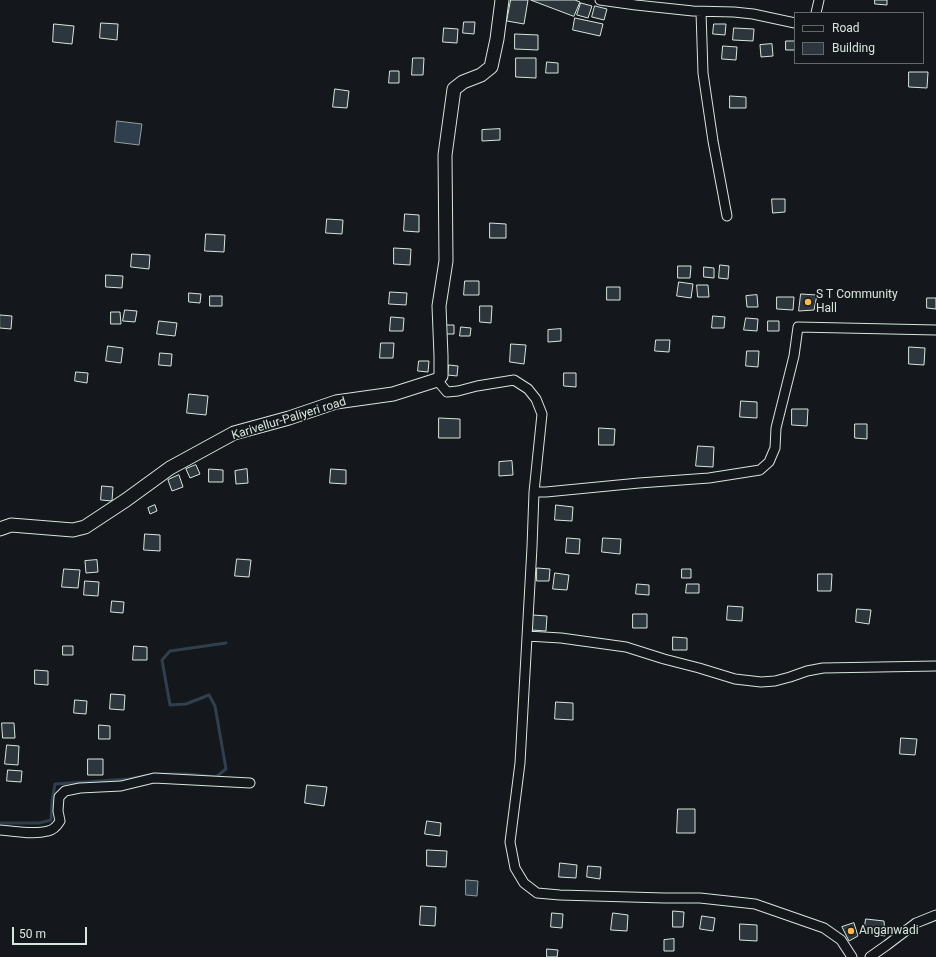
<!DOCTYPE html>
<style>
body{margin:0}
#map{position:relative;width:936px;height:957px;overflow:hidden;background:#14181c;font-family:Roboto,sans-serif}
canvas{display:block}
.legend{position:absolute;left:794px;top:12px;width:130px;height:52px;box-sizing:border-box;background:#14181c;border:1px solid #626a69;margin:0;padding:5px 7px;list-style:none;font-size:12px;color:#d8e6dc}
.legend li{display:flex;align-items:center;gap:8px;height:20px}
.legend b{width:20px;border:1px solid #626a69}
.scale{position:absolute;left:12px;top:927px;width:75px;height:18px;box-sizing:border-box;border:2px solid #d8e6dc;border-top:0;padding-left:5px;font-size:12px;line-height:14px;white-space:nowrap;color:#d8e6dc;-webkit-text-stroke:3px #14181c;paint-order:stroke}
</style>
<div id="map">
<canvas width="936" height="957"></canvas>
<ul class="legend">
<li><b style="height:5px;background:#14181c"></b>Road</li>
<li><b style="height:11px;background:#2c363c"></b>Building</li>
</ul>
<div class="scale">50 m</div>
</div>
<script>
const ctx = document.querySelector('canvas').getContext('2d');
ctx.lineJoin = 'round';
function paint(path, color) {
  ctx.fillStyle = color;
  ctx.fill(path, 'evenodd');
}
function stroke(path, color, width, dash) {
  ctx.strokeStyle = color;
  ctx.lineWidth = width;
  ctx.lineCap = dash ? 'butt' : 'round';
  ctx.setLineDash(dash || []);
  ctx.stroke(path);
}
function label(font, color, halo, rows, align = 'center') {
  ctx.font = font + ' Roboto,sans-serif';
  ctx.lineWidth = 3;
  ctx.setLineDash([]);
  ctx.textBaseline = 'middle';
  ctx.strokeStyle = halo;
  ctx.fillStyle = color;
  for (const [text, x, y, turn = 0] of rows) {
    ctx.save();
    ctx.translate(x, y);
    ctx.rotate((+turn || 0) * Math.PI / 180);
    ctx.textAlign = isNaN(turn) ? turn : align;
    if (halo) ctx.strokeText(text, 0, 0);
    ctx.fillText(text, 0, 0);
    ctx.restore();
  }
}
const water = new Path2D(`
 M117,121L142,124L139,145L115,142Z
 M466,880L478,881L477,896L466,895Z`);
const stream = new Path2D(`
 M0,823H39L51,820L52,801L55,784L129,779L154,774H187L216,777L226,769L215,706L209,695L186,704L170,705L162,660L170,651L226,643`);
const building = new Path2D(`
 M511,0H528L524,24L507,21Z
 M531,0H575L580,2L574,16Z
 M875,0H887V5L875,4Z
 M581,3L592,6L588,18L577,15Z
 M595,6L607,9L604,20L592,17Z
 M575,18L603,24L600,36L573,30Z
 M464,22H475L474,34L463,33Z
 M101,23L118,24L117,40L100,38Z
 M54,24L74,26L72,44L53,42Z
 M714,24H726L725,35L713,34Z
 M444,28L458,29L457,43L443,42Z
 M734,28L754,29L753,41L733,40Z
 M515,34L538,35V50L515,49Z
 M786,41H795V50H786Z
 M772,44L773,56L761,57L760,45Z
 M723,46L737,47L736,60L722,59Z
 M413,58H424L423,75H412Z
 M516,58H536V78L516,77Z
 M547,62L558,63V73H546Z
 M390,71H399V83H389Z
 M909,72H928L927,88L909,87Z
 M335,89L349,91L347,108L333,107Z
 M730,96L746,97V108H730Z
 M500,129V140L482,141V130Z
 M772,199H785V212L773,213Z
 M405,214L419,215V232L404,231Z
 M327,219L343,220L342,234L326,233Z
 M490,223L506,224V238H490Z
 M206,234L225,235L224,252L205,251Z
 M394,248L411,249L410,265L394,264Z
 M132,254L150,255L149,269L131,267Z
 M720,265L729,266L728,279L719,278Z
 M678,266H691L690,278H678Z
 M704,267L714,268V278L704,277Z
 M106,275L123,276L122,288L106,287Z
 M465,281H479V295H464Z
 M679,282L693,284L691,298L677,296Z
 M697,285H708L709,297H698Z
 M607,287H620V300H607Z
 M390,292L407,293L406,305L389,304Z
 M189,293L201,294L200,303L189,302Z
 M801,294L817,295L814,310L799,311Z
 M757,295L758,307H747L746,296Z
 M210,296H222V306H210Z
 M777,297H794L793,310L777,309Z
 M927,298H936V309L927,308Z
 M480,306H492L491,323L480,322Z
 M125,310L137,311L135,322L123,321Z
 M111,312H120L121,324H111Z
 M0,315L12,316L11,329L0,328Z
 M713,316L725,317L724,328H712Z
 M391,317L404,318L403,331H390Z
 M746,318L758,319L757,331L744,330Z
 M159,321L177,323L175,336L157,334Z
 M768,321H779V331H768Z
 M445,325H454V334H445Z
 M461,327L471,328L470,336H460Z
 M561,329V341L548,342V330Z
 M656,340H670L669,352L655,351Z
 M381,343H394L393,358H380Z
 M511,344L526,345L524,364L510,362Z
 M108,346L123,348L121,363L106,361Z
 M909,347L925,348L924,365L909,364Z
 M747,351H759L758,367L746,366Z
 M160,353L172,354L171,366L159,365Z
 M419,361H429L428,372L418,371Z
 M449,365L458,366L457,376L448,375Z
 M76,372L88,373L87,383L75,381Z
 M564,373H576V387L564,386Z
 M189,394L208,396L206,415L187,413Z
 M741,401L757,402V418L740,417Z
 M792,409H808L807,426L792,425Z
 M439,418L460,419V438H439Z
 M855,424H867V439L855,438Z
 M599,428L615,429L614,445H599Z
 M698,446L714,447L713,467L696,466Z
 M512,461L513,475L499,476V462Z
 M196,465L200,474L190,478L186,469Z
 M209,469L223,470V482H209Z
 M247,469L248,483L236,484L235,471Z
 M331,469L346,470V484L330,483Z
 M179,475L183,487L172,491L168,480Z
 M102,486L113,487L112,501L101,500Z
 M155,505L157,511L150,514L148,508Z
 M556,505L573,507L572,521L555,520Z
 M145,534L160,535V551L144,550Z
 M567,538L580,539L579,554L566,553Z
 M603,538L621,539L620,554L602,552Z
 M237,559L251,560L249,577L235,576Z
 M97,560L98,572L86,573L85,561Z
 M537,568L550,569L549,581H537Z
 M64,569L80,570L78,588L62,587Z
 M682,569H691V578H682Z
 M555,573L569,575L567,590L553,589Z
 M818,574H832L831,591H818Z
 M85,581L99,582L98,596L84,595Z
 M637,584L649,585V595L636,594Z
 M687,584H699V593H686Z
 M112,601L124,602L123,613L111,612Z
 M728,606L743,607L742,621L727,620Z
 M857,609L871,610L869,624L856,622Z
 M633,614H647V628H633Z
 M533,615L547,616L546,631L532,630Z
 M673,637L687,638V650H673Z
 M63,646H73V655H63Z
 M134,646L147,647V660H133Z
 M35,670L48,671V685L35,684Z
 M111,694L125,695L124,710L110,709Z
 M75,700L87,701L86,714L74,713Z
 M556,702L573,703V720L555,719Z
 M2,723H14L15,738H3Z
 M99,725L110,726V739H99Z
 M901,738L917,739L915,755L900,754Z
 M7,745L19,746L18,765L5,764Z
 M88,759H103V775H88Z
 M8,770L22,771L21,782L7,781Z
 M307,785L327,787L324,806L305,803Z
 M678,809H695V833H677Z
 M427,821L441,823L440,836L425,834Z
 M427,850L447,851L446,867L427,866Z
 M560,863L577,865L576,878L559,877Z
 M588,866L601,867L600,879L587,877Z
 M421,906L436,907L435,926L420,925Z
 M673,911L684,912L683,927H673Z
 M552,913L563,914L562,928L551,927Z
 M613,913L628,915L627,931L611,930Z
 M702,916L715,918L713,931L700,929Z
 M866,919L884,921L885,936L864,932Z
 M854,923L858,936L849,941L842,927Z
 M740,924L757,925V941L740,940Z
 M674,939V951H664V940Z
 M547,949L558,950L557,957H547Z`);
const street = new Path2D(`
 M600,0L636,5L693,11L734,12L753,14L795,23
 M701,12L703,73L713,141L727,216
 M816,13L819,0
 M437,380L447,392L458,391L477,386L514,380L528,389L536,399L542,414L534,492L532,547L520,763L510,842L515,868L524,883L537,893L560,895L664,898H700L755,904L824,928L841,940L852,957
 M534,492H546L639,483L709,478L760,470L769,462L775,448L776,428L794,356L798,327L936,330
 M527,636L561,638L626,647L664,659L699,668L735,679L761,682L775,681L790,677L807,671L823,668L936,666
 M0,830C15,831 33,835 48,831C54,830 57,826 60,821L58,811L59,797L65,791L80,788L121,786L154,778L250,783
 M870,957L887,945L916,923L936,915`);
const secondary = new Path2D(`
 M0,529L11,525L73,530L85,527L126,500L170,468L234,433L289,418L336,402L393,394L437,380L441,376V356L439,306L446,261L445,155L454,89L463,82L481,75L491,67L497,39L502,0`);
const markers = [
 [808,302,4,"#ffb74d"],
 [851,931,4,"#ffb74d"]
];
const poiNames = [
 ["S T Community",816,295],
 ["Hall",816,309],
 ["Anganwadi",859,931]
];
const streetNames = [
 ["Karivellur-Paliyeri road",289,419,-17]
];
paint(water, '#2f3f4d');
stroke(water, '#939e99', 1);
stroke(stream, '#2f3f4d', 3);
paint(building, '#2c363c');
stroke(building, '#d8e6dc', 1);
stroke(street, '#d8e6dc', 11);
stroke(secondary, '#d8e6dc', 15);
stroke(street, '#14181c', 9);
stroke(secondary, '#14181c', 13);
for (const [x, y, r, color] of markers) {
  const dot = new Path2D();
  dot.arc(x, y, r, 0, 2 * Math.PI);
  ctx.fillStyle = color;
  ctx.fill(dot);
  stroke(dot, '#14181c', 1.5);
}
label('12px', '#d8e6dc', '#14181c', poiNames, 'left');
label('12px', '#d8e6dc', '#14181c', streetNames);
</script>
